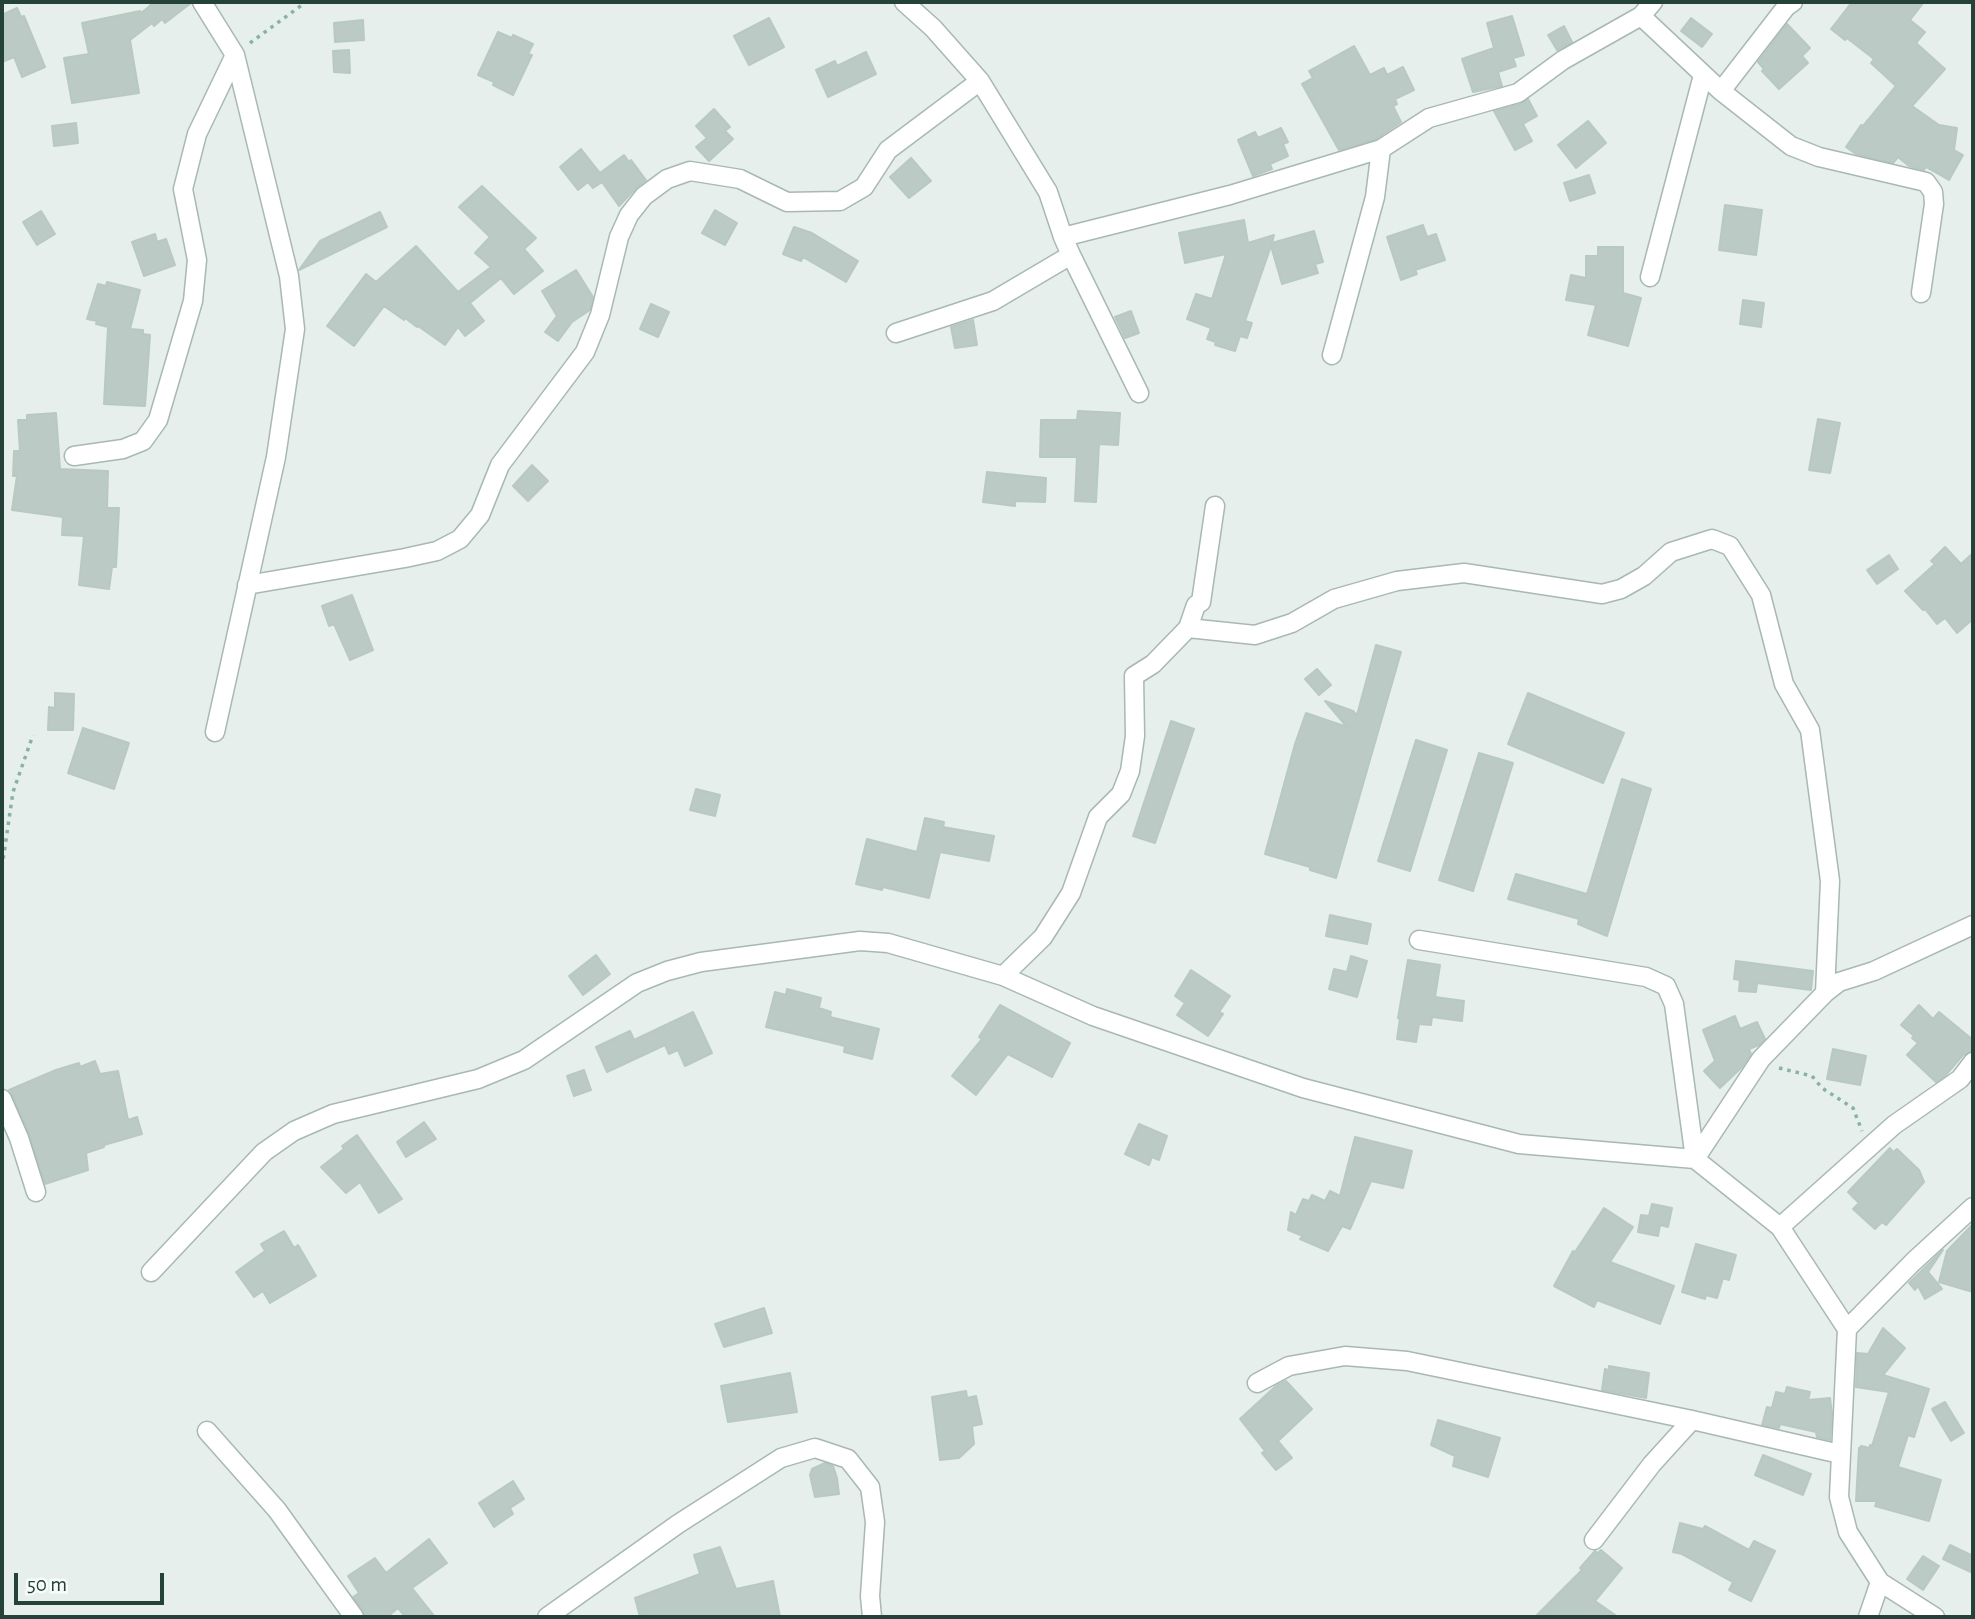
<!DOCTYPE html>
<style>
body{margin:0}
#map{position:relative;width:1975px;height:1619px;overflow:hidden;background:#e6efeb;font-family:"Alegreya Sans",sans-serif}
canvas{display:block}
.frame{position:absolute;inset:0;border:4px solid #24423a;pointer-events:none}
.scale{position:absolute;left:14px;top:1573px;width:150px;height:32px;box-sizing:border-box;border:4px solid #24423a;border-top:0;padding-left:9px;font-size:21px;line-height:24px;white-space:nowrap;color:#24423a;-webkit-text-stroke:5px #f7fbf9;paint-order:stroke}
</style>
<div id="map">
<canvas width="1975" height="1619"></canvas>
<div class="frame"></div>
<div class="scale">50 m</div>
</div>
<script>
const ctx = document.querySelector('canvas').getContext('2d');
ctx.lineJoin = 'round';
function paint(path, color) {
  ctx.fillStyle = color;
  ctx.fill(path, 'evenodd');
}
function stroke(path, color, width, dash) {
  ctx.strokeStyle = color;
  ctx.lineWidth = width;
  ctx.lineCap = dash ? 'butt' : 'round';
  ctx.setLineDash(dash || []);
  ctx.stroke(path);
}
const building = new Path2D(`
 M149,2H191V3L165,23L162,19L154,26L152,23L130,40L139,93L72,103L64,58L89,54L82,23L140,11L141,13L151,5Z
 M1852,2H1924L1910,20L1925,32L1916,43L1945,69L1912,106L1939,125L1957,128L1954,150L1963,155L1949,180L1926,167L1924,170L1909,166L1898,157L1893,163L1856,154L1846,147L1861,125L1863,126L1896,86L1871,63L1874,59L1847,38L1845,40L1831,29Z
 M17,8L21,17L24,16L45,67L22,77L14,57L2,62V15Z
 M1512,16L1524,55L1513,58L1516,66L1498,72L1502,86L1473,92L1462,59L1494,48L1487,23Z
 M769,18L784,47L749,65L734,36Z
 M1691,18L1712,34L1702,47L1681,31Z
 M363,20L364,40L335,42L334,23Z
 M1787,24L1810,48L1802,56L1808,63L1779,89L1762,71L1764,69L1758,62Z
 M1564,26L1572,42L1557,50L1548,35Z
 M498,32L512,38L513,35L533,44L528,54L532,55L513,95L493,85L494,82L478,75Z
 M1354,46L1370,75L1384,68L1387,75L1403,67L1414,90L1395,99L1397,104L1393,106L1401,122L1376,139L1339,150L1302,84L1313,78L1309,71Z
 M349,50L350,73L334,72L333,51Z
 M866,52L876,74L828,97L816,70L835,61L837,66Z
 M1528,99L1537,116L1523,124L1532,141L1515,150L1494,111L1521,104Z
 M714,109L730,127L725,131L733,139L709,161L696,147L707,138L696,126Z
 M1588,121L1606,143L1576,168L1558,145Z
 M76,123L78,143L54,146L52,126Z
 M1281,128L1288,142L1283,144L1288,156L1270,164L1272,169L1253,176L1238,140L1255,132L1258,138Z
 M581,149L600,173L624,155L629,162L631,160L646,180L637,187L619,206L602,182L593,188L588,182L578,190L560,167Z
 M911,158L931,181L909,198L890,177Z
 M1589,175L1595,193L1570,201L1564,183Z
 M482,186L536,238L524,249L543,271L514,294L501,278L470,303L484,321L465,336L458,327L445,345L418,326L417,327L405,318L404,320L384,306L354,346L327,326L366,274L376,282L416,246L458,292L491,267L475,253L490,237L459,207Z
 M1725,205L1762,210L1756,255L1719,250Z
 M715,210L737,223L725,245L702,233Z
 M41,211L55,234L37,245L23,222Z
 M380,212L387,227L299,270L320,241Z
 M1244,220L1248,243L1274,235L1272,243L1314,231L1323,262L1315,264L1318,273L1282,284L1271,246L1245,321L1252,323L1247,338L1240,336L1235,351L1215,345L1216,342L1207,339L1211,328L1187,319L1196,294L1212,299L1226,254L1185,263L1179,233Z
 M1423,225L1427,237L1436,234L1445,260L1415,270L1417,274L1401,280L1387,237Z
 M794,227L812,233L858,261L846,282L803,257L801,261L783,254Z
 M155,234L157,242L166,239L175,265L144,276L132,242Z
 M1598,247H1623V293L1641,298L1628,346L1588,335L1596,305L1566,300L1571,275L1586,278V256H1598Z
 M576,270L593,297L590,310L572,322L558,341L545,332L557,316L542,291Z
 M107,282L140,290L130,329L143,330V334L150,335L145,406L104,404L108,327L96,324L97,321L87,319L98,284L106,286Z
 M1743,300L1764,303L1761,327L1740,324Z
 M651,304L669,312L658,337L640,329Z
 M1131,311L1139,333L1125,338L1115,317Z
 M973,320L977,345L955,348L951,327Z
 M1078,411L1120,413L1118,445L1099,444L1096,502L1075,501L1077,457H1040L1041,420H1077Z
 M56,413L60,469L108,471L107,508H119L116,567H112L109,589L79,585L84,536L62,535L63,517L12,510L17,476H13L14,451H20L18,420H27V415Z
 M1818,419L1840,423L1830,473L1809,470Z
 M532,465L548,481L528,501L513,486Z
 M987,472L1046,478L1045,502L1015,501V506L983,502Z
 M1945,547L1961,564L1973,553V619L1957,633L1945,618L1937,624L1925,609L1923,610L1905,591L1935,564L1931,561Z
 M1889,555L1898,569L1877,584L1867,570Z
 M352,595L373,650L350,660L334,624L329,626L322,606Z
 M1376,645L1401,652L1336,878L1310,870V867L1265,854L1295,744L1306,713L1347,727L1325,701L1353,711L1357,715Z
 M1317,669L1331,685L1319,695L1305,679Z
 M55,693L74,694L73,730H48L49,707L55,708Z
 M1528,693L1624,733L1603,783L1508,744Z
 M1171,721L1194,729L1155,843L1133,836Z
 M83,728L129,743L114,789L68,773Z
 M1416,740L1447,750L1410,871L1378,861Z
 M1479,753L1513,763L1473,891L1439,880Z
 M1622,779L1651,789L1607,936L1578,924L1579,919L1508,899L1516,874L1587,894Z
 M696,789L720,795L715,816L690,810Z
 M925,818L944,822L943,827L994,836L989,861L940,852L929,898L883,887L882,890L856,884L867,839L917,852Z
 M1330,915L1371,924L1367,944L1326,936Z
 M596,955L610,974L583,995L569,976Z
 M1351,956L1367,961L1357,997L1329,989L1334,969L1347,972Z
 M1408,960L1440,965L1435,997L1464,1001L1462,1021L1432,1017L1431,1025L1419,1024L1416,1042L1397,1039L1400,1019L1398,1018Z
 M1736,961L1813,971L1811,990L1757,983L1756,992L1739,991L1740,980L1734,979Z
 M1191,970L1230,996L1219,1012L1223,1014L1208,1036L1177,1015L1185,1003L1175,996Z
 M787,989L821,998L819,1008L831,1012L830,1017L879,1029L872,1059L844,1052L845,1046L766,1027L775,992L786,995Z
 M1000,1005L1070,1043L1052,1077L1008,1054L976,1095L952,1076L982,1039L979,1037Z
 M1919,1005L1933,1019L1939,1012L1973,1040V1051L1963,1055L1945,1076L1936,1082L1907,1055L1918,1043L1912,1038L1914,1036L1901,1025Z
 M693,1012L712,1053L685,1066L678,1050L669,1054L665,1045L607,1072L596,1047L630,1031L634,1040Z
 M1735,1016L1740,1029L1757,1022L1765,1039L1759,1045L1749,1049L1751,1054L1742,1067L1720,1088L1704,1071L1715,1061L1703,1030Z
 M1833,1049L1866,1056L1860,1085L1827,1079Z
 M95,1061L100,1074L118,1071L128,1120L137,1117L142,1134L104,1145V1147L86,1153L88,1170L45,1184L29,1134L12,1094L9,1090L56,1070L79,1063L80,1067Z
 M584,1070L591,1090L574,1096L567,1076Z
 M424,1122L436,1139L406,1157L397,1142Z
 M1139,1124L1167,1136L1159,1160L1152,1157L1149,1165L1125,1154Z
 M357,1135L402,1199L379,1213L360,1182L346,1193L321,1167L344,1149L342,1146Z
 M1355,1137L1412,1151L1403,1188L1371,1181L1350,1229L1342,1226L1328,1251L1300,1239L1303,1236L1288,1230L1291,1212L1296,1215L1303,1199L1309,1201L1312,1195L1325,1201L1330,1191L1340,1196Z
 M1890,1148L1893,1152L1897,1149L1919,1170L1924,1182L1886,1225L1882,1222L1875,1229L1853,1209L1859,1203L1848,1192Z
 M1652,1204L1672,1208L1668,1227L1660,1225L1658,1236L1638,1232L1641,1215L1649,1216Z
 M1604,1208L1633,1227L1610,1262L1674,1286L1660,1324L1597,1300L1594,1307L1554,1286L1573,1251L1575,1252Z
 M1973,1224V1292L1939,1282L1947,1251Z
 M284,1231L294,1248L298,1245L316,1276L270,1303L263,1291L254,1297L236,1272L265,1251L261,1244Z
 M1696,1244L1736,1255L1729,1280L1723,1278L1717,1298L1706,1295L1705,1299L1682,1292Z
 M1943,1250L1928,1272L1942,1289L1925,1299L1918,1286L1915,1290L1909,1283Z
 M764,1308L772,1333L724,1347L715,1324Z
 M1883,1328L1905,1348L1883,1375L1929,1389L1914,1437L1908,1435L1898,1467L1941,1480L1929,1521L1875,1506L1877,1501H1856L1859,1448H1860L1861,1446L1870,1448V1445L1872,1446L1889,1392L1856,1387L1857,1353L1868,1354Z
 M1609,1366L1649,1373L1646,1398L1602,1390L1605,1369L1609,1370Z
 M790,1373L797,1412L728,1422L721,1386Z
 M1286,1381L1312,1409L1278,1441L1292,1458L1276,1470L1262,1453L1265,1451L1240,1419L1276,1386Z
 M1787,1387L1810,1392L1808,1400L1830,1398L1832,1414L1830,1440L1817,1437L1816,1432L1780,1424L1779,1428L1762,1425L1767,1407L1772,1408L1776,1392L1785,1394Z
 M966,1391L967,1398L976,1396L982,1424L972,1426L974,1444L959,1458L940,1460L932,1397Z
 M1945,1402L1964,1433L1951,1441L1932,1409Z
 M1438,1420L1500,1438L1488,1477L1453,1466L1455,1456L1431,1445Z
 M1763,1455L1811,1474L1803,1495L1755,1475Z
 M825,1463L833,1466L837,1478L839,1494L815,1497L810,1475L812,1469Z
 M513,1481L524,1499L510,1508L513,1514L494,1527L479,1503Z
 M1680,1523L1703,1529L1705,1526L1749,1550L1754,1541L1775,1551L1751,1601L1729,1590L1733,1582L1682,1554L1673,1552Z
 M429,1539L447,1563L412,1588L435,1617H405L398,1608L387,1617H365L363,1610L353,1597L359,1593L348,1576L375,1558L386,1573Z
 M1950,1545L1973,1556V1573L1943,1559Z
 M720,1547L736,1589L773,1581L780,1617H640L635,1598L700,1574L694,1555Z
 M1601,1550L1622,1568L1595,1601L1618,1617H1535L1582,1570L1580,1568L1595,1551L1598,1553Z
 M1923,1556L1939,1566L1923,1590L1907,1579Z`);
const path = new Path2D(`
 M250,43L306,2
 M2,867L13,792L33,735
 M1779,1068L1812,1076L1822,1088L1853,1108L1862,1131`);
const minor = new Path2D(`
 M202,2L235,55L289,276L295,329L276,457L215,732
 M904,2L933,28L980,81L1048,192L1063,237L1071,255L1139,393
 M1641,16L1721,91L1791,146L1819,157L1926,182L1933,192L1934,204L1921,293
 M1721,91L1786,7L1793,2
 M1063,237L1230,195L1381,149L1429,118L1518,93L1563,60L1641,16L1653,2
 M1650,277L1703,75
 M896,333L993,301L1071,255
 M1332,355L1375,197L1381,149
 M74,456L123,449L143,441L158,420L193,301L197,260L183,189L197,134L235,55
 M247,585L405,558L437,551L460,539L480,515L500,465L585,352L600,315L619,237L629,215L644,196L667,179L690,171L740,179L787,202L840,201L864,187L888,150L980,81
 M1188,628L1255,635L1292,623L1334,599L1397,581L1464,573L1602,594L1621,589L1644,576L1671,552L1712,539L1730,546L1761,595L1784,684L1810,730L1830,881L1825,993L1761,1059L1695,1159
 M1419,940L1646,977L1666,986L1674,1004L1695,1159
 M1003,976L1043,937L1071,893L1098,817L1121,794L1130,771L1135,736L1134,676L1153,664L1188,628L1196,605L1201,602L1215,506
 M1825,993L1839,982L1874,971L1973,925
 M2,1099L19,1138L36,1192
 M1780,1227L1894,1125L1960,1079L1973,1062
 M151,1272L264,1152L294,1131L333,1114L478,1079L524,1060L637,983L667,971L701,962L860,941L888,943L1003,976L1093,1016L1303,1088L1519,1144L1695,1159L1780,1227L1847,1329L1839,1497L1848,1532L1880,1582L1935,1617
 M1847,1329L1913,1262L1973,1207
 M1257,1383L1289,1366L1345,1356L1407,1361L1692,1420L1840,1454
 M207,1431L277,1510L354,1617
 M1594,1540L1652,1464L1692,1420
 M547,1617L678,1524L781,1458L815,1448L848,1459L870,1487L875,1522L870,1596L872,1617
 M1868,1617L1880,1582`);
paint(building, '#bbcac4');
stroke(building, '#b8c9c2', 2);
stroke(minor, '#a8b8b2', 21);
stroke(path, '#86b3a5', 3.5, [3.5, 5]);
stroke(minor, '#fff', 18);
</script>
